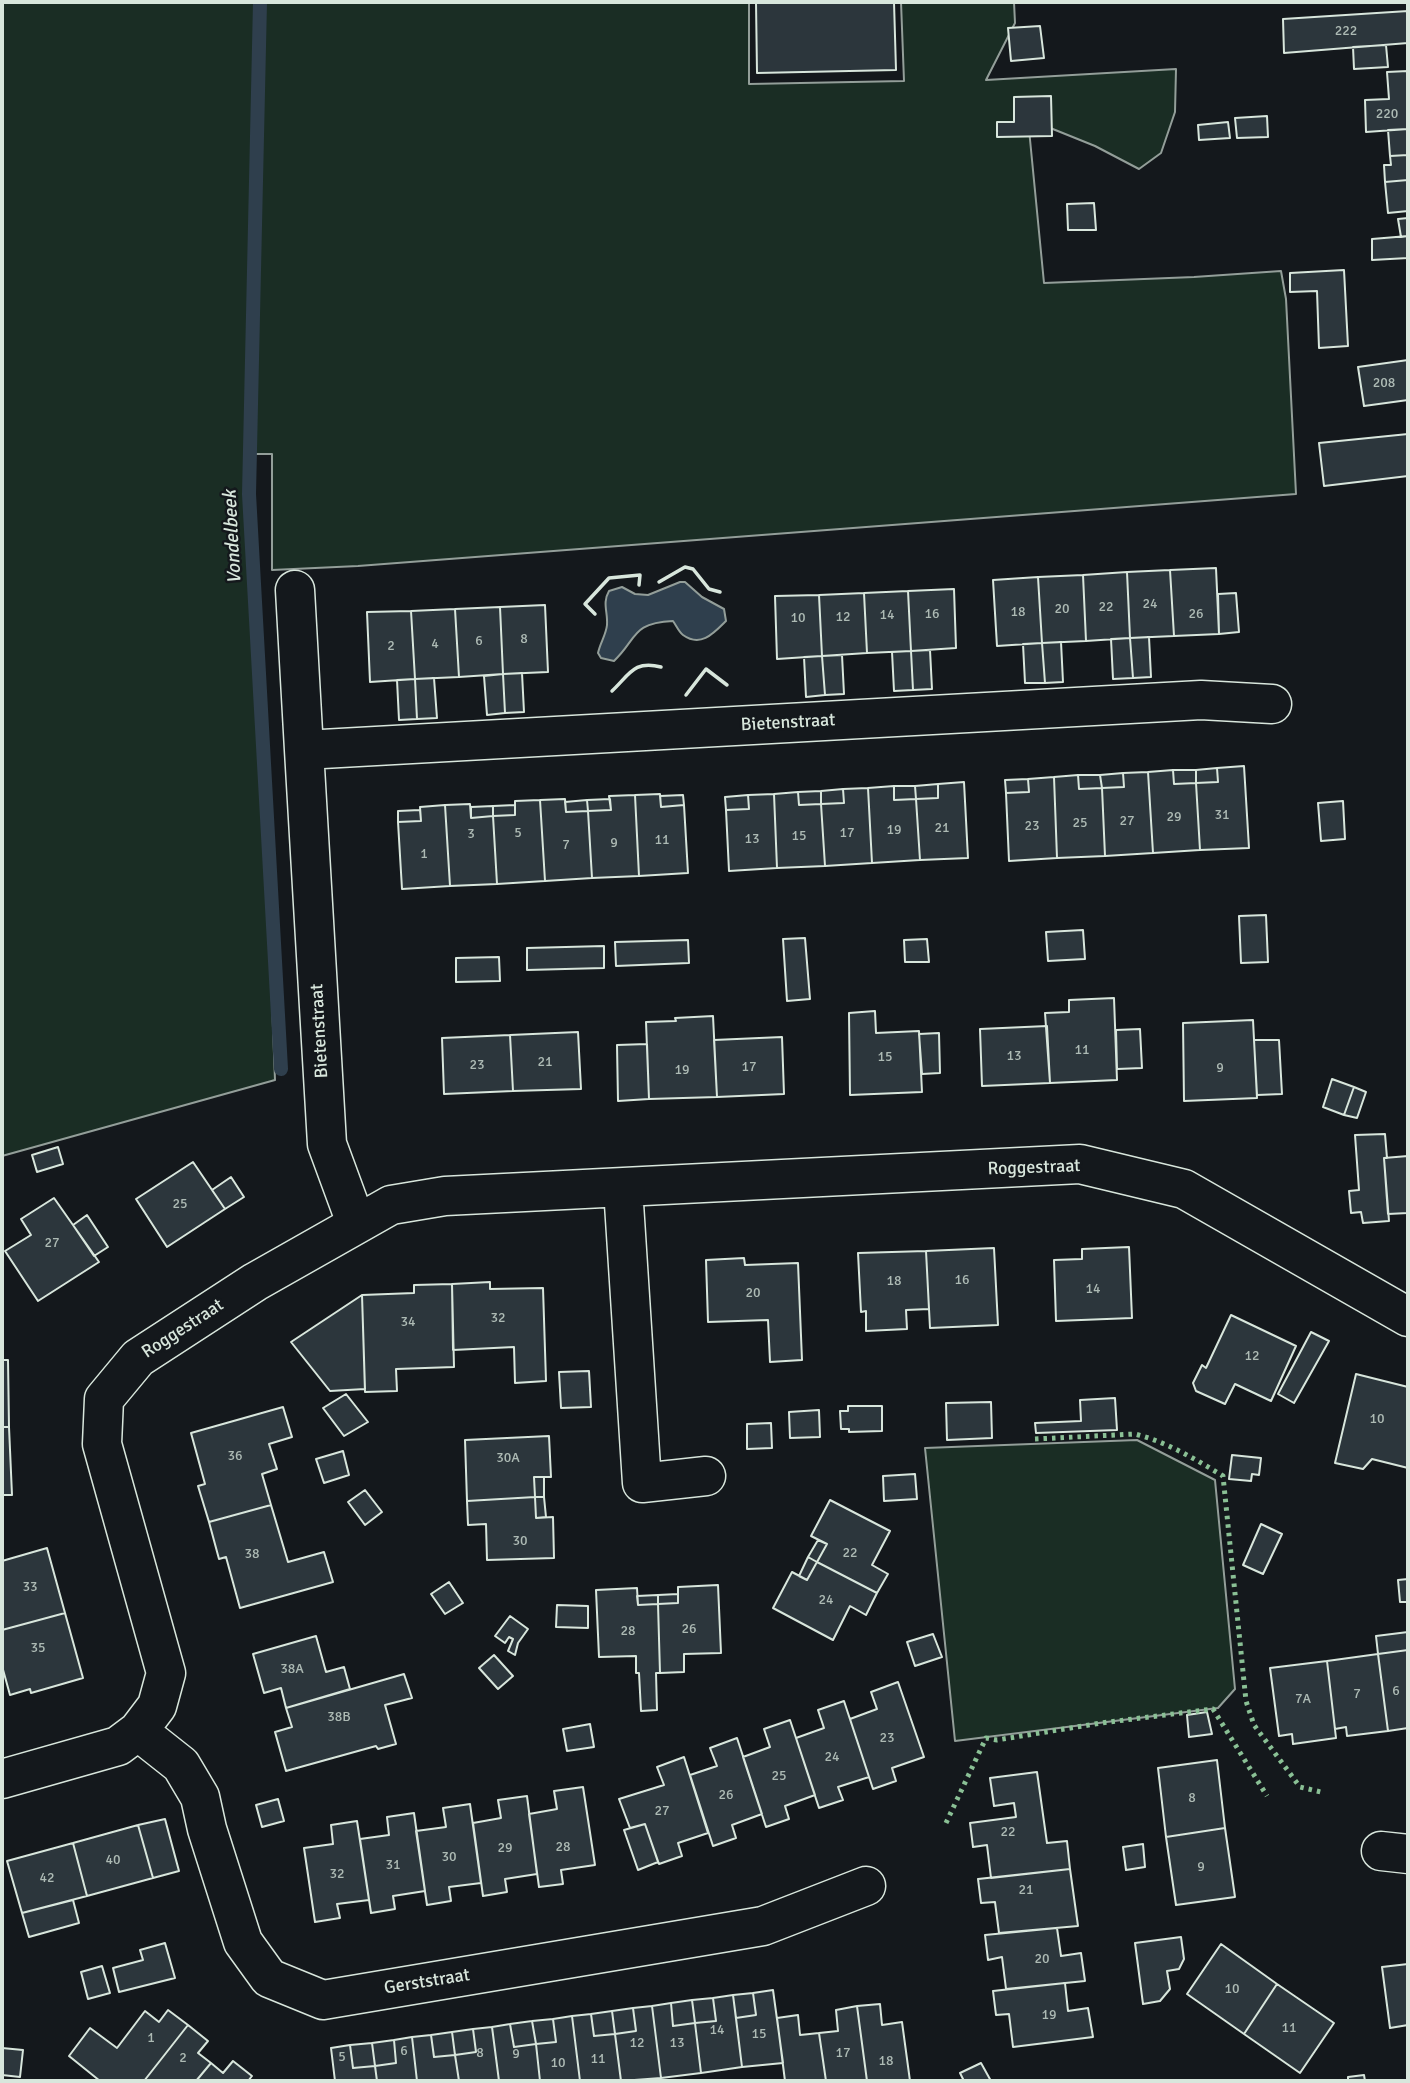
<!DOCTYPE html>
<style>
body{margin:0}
#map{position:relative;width:1410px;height:2083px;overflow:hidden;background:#14181c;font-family:Signika,sans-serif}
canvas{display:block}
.frame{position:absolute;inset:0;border:4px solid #d8e6dc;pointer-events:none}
</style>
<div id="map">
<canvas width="1410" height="2083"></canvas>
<div class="frame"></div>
</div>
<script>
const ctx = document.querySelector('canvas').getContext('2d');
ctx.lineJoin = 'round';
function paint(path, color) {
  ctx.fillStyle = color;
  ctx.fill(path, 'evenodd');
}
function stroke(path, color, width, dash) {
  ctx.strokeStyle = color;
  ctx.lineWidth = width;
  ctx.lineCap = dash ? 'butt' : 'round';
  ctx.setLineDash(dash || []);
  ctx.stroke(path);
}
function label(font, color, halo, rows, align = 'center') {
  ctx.font = font + ' Signika,sans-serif';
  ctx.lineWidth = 5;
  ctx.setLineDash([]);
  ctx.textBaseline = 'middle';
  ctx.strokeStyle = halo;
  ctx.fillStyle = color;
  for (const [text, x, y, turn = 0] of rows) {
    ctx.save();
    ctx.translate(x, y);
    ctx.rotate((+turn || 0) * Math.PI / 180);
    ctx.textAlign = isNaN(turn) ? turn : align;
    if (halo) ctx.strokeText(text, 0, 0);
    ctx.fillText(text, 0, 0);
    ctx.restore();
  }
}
const green = new Path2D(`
 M2,2H749V84L904,81L901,2H1014L1015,23L986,80L1176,69L1175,112L1161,153L1139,169L1095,146L1028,119L1044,283L1194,277L1281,271L1286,299L1296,494L358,566L272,570V454H251L275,1080L2,1156Z
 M1137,1440L1215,1480L1235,1689L1218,1708L955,1741L925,1448Z`);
const water = new Path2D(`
 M680,582H685L702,597L724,609L726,621C714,633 701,648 683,635C679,632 676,625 673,621C631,623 638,638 614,661L601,658L598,653C600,643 606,635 607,625C608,612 602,603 609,591L622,587L635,594L648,595Z`);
const stream = new Path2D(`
 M260,2L249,494L281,1069`);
const building = new Path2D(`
 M756,2H894L896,70L757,73Z
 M1408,11V43L1284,53L1283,19Z
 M1040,26L1044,58L1011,61L1008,28Z
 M1386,45L1388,67L1354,69L1353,47Z
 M1408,71V129L1366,132L1365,100L1389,99L1387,72Z
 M1051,96L1052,136L997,137V122H1014V97Z
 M1267,116L1268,137L1237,138L1235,118Z
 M1228,122L1230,138L1199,140L1198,125Z
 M1408,129V155L1390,156L1388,130Z
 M1408,155V180L1385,182L1384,165H1391L1390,156Z
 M1408,180V211L1388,213L1385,182Z
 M1094,203L1096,230H1068L1067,204Z
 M1408,218V236L1401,237L1398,219Z
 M1408,236V258L1372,260V239Z
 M1344,270L1348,346L1319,348L1317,291L1290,292V273Z
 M1408,360V400L1364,406L1358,367Z
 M1408,434V476L1324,486L1319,443Z
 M1216,568L1219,634L1174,636L1170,570Z
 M1170,570L1174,636L1130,638L1127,572Z
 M1127,572L1130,638L1086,641L1083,575Z
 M1083,575L1086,641L1042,643L1038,577Z
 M1038,577L1042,643L997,646L993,580Z
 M954,589L956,648L911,651L908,591Z
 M908,591L911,651L867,653L864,593Z
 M864,593L867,653L822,656L819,595Z
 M1236,593L1239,632L1219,634L1218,594Z
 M819,595L822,656L777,659L775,596Z
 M545,605L548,672L503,674L500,607Z
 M500,607L503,674L459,677L455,609Z
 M455,609L459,677L415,679L411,611Z
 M411,611L415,679L370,682L367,612Z
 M1149,637L1151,677L1133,678L1130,638Z
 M1130,638L1133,678L1113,679L1111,639Z
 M1061,642L1063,682L1045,683L1042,643Z
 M1042,643L1045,683H1025L1023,644Z
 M930,650L932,689L913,690L911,651Z
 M911,651L913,690L894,691L892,652Z
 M842,655L844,694L825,695L822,656Z
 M822,656L825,695L806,697L804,657Z
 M522,673L524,712L505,713L503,674Z
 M503,674L505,713L487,715L484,676Z
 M434,678L437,718L417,719L415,679Z
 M415,679L417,719L399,720L397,680Z
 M1244,766L1249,848L1200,850L1196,783L1218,782L1217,768Z
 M1217,768L1218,782L1196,783V770Z
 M1173,770L1174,784L1196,783L1200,850L1153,853L1148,772Z
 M1173,770H1196V783L1174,784Z
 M1148,772L1153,853L1105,856L1102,788L1124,787L1123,773Z
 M1123,773L1124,787L1102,788L1100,775Z
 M1078,775L1079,789L1102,788L1105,856L1057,858L1054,777Z
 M1078,775H1100L1102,788L1079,789Z
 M1054,777L1057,858L1009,861L1006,793L1029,792L1028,779Z
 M1028,779L1029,792L1006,793L1005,780Z
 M964,782L968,858L920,860L916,799L938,798V784Z
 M938,784V798L916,799L915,786Z
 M894,786V800L916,799L920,860L872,863L868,788Z
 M894,786H915L916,799L894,800Z
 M868,788L872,863L825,866L821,804L844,803L843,789Z
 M843,789L844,803L821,804V791Z
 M821,791V804L799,805L798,792Z
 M798,792L799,805L821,804L825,866L777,868L774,794Z
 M660,794L661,807L684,805L688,873L639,876L635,795Z
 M774,794L777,868L729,871L726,810L749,809L748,795Z
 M635,795L639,876L592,878L588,811L611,810L609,796Z
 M683,795L684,805L661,807L660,796Z
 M748,795L749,809L726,810L725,797Z
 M565,799L566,812L588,811L592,878L545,881L540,800Z
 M610,799L611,810L588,811L587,800Z
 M540,800L545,881L497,884L493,816L515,815V801Z
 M587,800L588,811L566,812L565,802Z
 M1343,801L1345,839L1321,841L1318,803Z
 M470,804L471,818L493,816L497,884L450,886L445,805Z
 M445,805L450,886L402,889L398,822L421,821L420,807Z
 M515,805V815L493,816V806Z
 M493,806V816L471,818V807Z
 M420,810L421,821L398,822V811Z
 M1266,915L1268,962L1241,963L1239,916Z
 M1083,930L1085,959L1048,961L1046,932Z
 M805,938L810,999L787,1001L783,939Z
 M927,939L929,962H905L904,940Z
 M688,940L689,963L616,966L615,942Z
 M604,946V968L527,970V948Z
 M499,957L500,981L456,982V958Z
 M1114,998L1117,1080L1050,1083L1045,1013L1069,1012V1000Z
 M875,1011L876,1033L919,1031L922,1092L850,1095L849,1013Z
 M713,1016L717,1097L649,1099L646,1022L676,1021L675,1018Z
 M1253,1020L1257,1098L1184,1101L1183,1023Z
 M1047,1026L1050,1083L982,1086L980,1029Z
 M1140,1029L1142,1068L1117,1069L1116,1030Z
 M578,1032L581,1089L513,1091L510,1035Z
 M939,1033L940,1073L922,1074L919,1034Z
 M510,1035L513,1091L444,1094L442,1038Z
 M782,1037L784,1094L717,1097L714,1040Z
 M1254,1040H1279L1282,1094L1257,1095Z
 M647,1044L649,1099L618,1101L617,1045Z
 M1332,1079L1354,1087L1344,1115L1323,1107Z
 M1354,1087L1366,1092L1357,1118L1344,1115Z
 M1385,1134L1387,1158H1384L1389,1221L1363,1223L1361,1212L1351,1213L1349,1191L1359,1190L1355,1135Z
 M58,1147L63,1164L37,1172L32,1155Z
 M1408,1156V1213L1388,1214L1384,1158Z
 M193,1162L225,1209L167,1247L136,1199Z
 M231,1177L244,1197L225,1209L212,1190Z
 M54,1198L99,1262L38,1301L5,1251L31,1235L21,1219Z
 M87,1215L108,1247L94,1256L73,1225Z
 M1129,1247L1132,1318L1056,1321L1054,1260L1082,1259V1249Z
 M994,1248L998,1325L930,1328L926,1251Z
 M926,1251L929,1309L906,1310L907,1329L866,1331V1311L861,1312L858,1253Z
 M744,1258L745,1265L798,1263L802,1360L770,1362L768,1320L708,1322L706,1260Z
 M490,1282V1289L543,1288L546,1381L515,1383L514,1347L453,1350L452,1284Z
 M452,1284L454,1367L396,1369L397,1391L365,1392L362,1295L414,1293V1285Z
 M362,1295L365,1389L330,1391L291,1342Z
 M1231,1315L1296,1346L1271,1401L1235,1384L1225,1404L1196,1391L1193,1383L1202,1365L1206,1368Z
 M1311,1332L1329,1341L1294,1403L1278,1394Z
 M2,1360H8L9,1427H2Z
 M589,1371L591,1407L561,1408L559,1372Z
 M1356,1374L1408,1387V1468L1372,1459L1363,1469L1335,1463Z
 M346,1394L368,1422L344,1436L323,1408Z
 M1115,1398L1117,1430L1036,1433L1035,1423L1081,1421L1080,1400Z
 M991,1402L992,1438L947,1440L946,1403Z
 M848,1406H882V1431L849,1432V1429H841L840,1411H848Z
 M283,1407L292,1437L269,1444L277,1469L262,1474L271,1505L209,1522L198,1486L205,1484L191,1433Z
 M819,1410L820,1437L790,1438L789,1412Z
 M771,1423L772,1448L747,1449V1424Z
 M2,1427H9L12,1495H2Z
 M549,1436L551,1477H534L535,1497L467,1501L465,1440Z
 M343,1451L349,1475L324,1483L316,1459Z
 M1232,1455L1261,1458L1259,1475L1252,1474L1251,1481L1229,1479Z
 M915,1474L917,1499L884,1501L883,1476Z
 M534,1477H544V1497H535Z
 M365,1490L382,1512L365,1525L348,1502Z
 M535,1497L536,1518L553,1517L554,1558L487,1560L486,1524L468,1525L467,1501Z
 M535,1497H544L546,1517L536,1518Z
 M830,1500L890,1531L872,1565L888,1574L877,1593L817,1562L827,1544L811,1536Z
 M271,1505L288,1562L324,1552L333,1582L240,1608L226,1557L219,1559L209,1522Z
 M1261,1524L1282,1534L1263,1574L1243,1565Z
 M818,1540L827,1544L817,1562L808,1557Z
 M47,1548L65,1613L2,1630V1561Z
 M808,1557L817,1562L807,1580L799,1576Z
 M817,1562L877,1593L866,1615L850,1606L833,1640L773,1608L792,1572L807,1580Z
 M1408,1579V1602H1400L1398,1580Z
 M449,1582L463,1603L445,1614L431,1594Z
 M718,1585L721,1653L684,1654V1672L660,1673L658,1604L678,1603V1587Z
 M637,1588L638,1605L658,1604L660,1673H656L657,1710L641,1711L639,1673H636V1656L599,1657L596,1590Z
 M678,1594V1603L658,1604V1595Z
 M658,1595V1604L638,1605L637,1596Z
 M557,1605L588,1606V1628L556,1627Z
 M65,1613L83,1678L31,1693L30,1689L10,1695L2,1666V1630Z
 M510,1616L528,1629L518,1643L515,1655L508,1651L513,1639L509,1637L505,1643L495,1636Z
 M1408,1632V1650L1378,1654L1376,1636Z
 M933,1634L942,1657L915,1666L907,1642Z
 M316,1636L326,1672L344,1667L350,1689L286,1708L281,1688L264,1693L253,1654Z
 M1408,1650V1728L1388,1731L1378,1654Z
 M1378,1654L1388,1731L1347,1736L1346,1727L1335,1729L1327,1661Z
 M494,1655L513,1676L498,1689L479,1668Z
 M1327,1661L1336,1738L1293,1744L1292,1734L1279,1736L1270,1668Z
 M404,1674L412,1698L385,1705L396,1744L378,1749L376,1746L286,1771L275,1732L292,1727L286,1708Z
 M898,1682L924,1757L892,1768L896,1781L873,1789L850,1719L877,1709L871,1692Z
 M844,1701L869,1777L838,1787L843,1800L819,1808L796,1738L824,1728L818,1710Z
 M1207,1712L1212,1734L1189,1737L1187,1715Z
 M790,1720L815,1795L785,1806L789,1819L766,1827L743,1757L770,1747L764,1729Z
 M590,1724L594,1747L567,1751L563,1729Z
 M737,1738L762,1814L732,1825L736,1838L713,1846L690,1775L717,1766L710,1748Z
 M684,1757L708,1833L678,1843L682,1856L659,1864L645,1824L630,1828L619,1799L664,1785L657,1767Z
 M1217,1760L1225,1828L1166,1837L1158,1768Z
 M1037,1772L1047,1843L1067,1841L1070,1869L991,1878L987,1845L973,1847L970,1823L1016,1817L1014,1803L994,1806L990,1778Z
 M583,1787L595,1865L561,1870L563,1884L539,1887L529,1814L557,1809L554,1791Z
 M527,1796L537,1874L505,1879L507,1892L483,1896L473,1823L501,1818L498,1800Z
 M278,1799L284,1821L262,1827L256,1805Z
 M470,1804L481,1883L449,1887L451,1901L427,1905L416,1831L446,1827L443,1808Z
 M414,1813L425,1891L393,1896L395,1909L371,1913L360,1839L389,1835L387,1817Z
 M165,1819L179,1871L153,1878L138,1825Z
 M357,1821L369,1900L337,1904L340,1918L315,1922L304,1848L333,1844L331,1825Z
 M645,1824L658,1862L638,1870L624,1830Z
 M138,1825L153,1878L87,1896L73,1843Z
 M1225,1828L1235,1897L1176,1905L1166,1837Z
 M73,1843L87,1896L22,1913L7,1861Z
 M1143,1844L1145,1867L1126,1870L1123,1847Z
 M1070,1869L1078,1926L999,1933L995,1902L981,1903L978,1879Z
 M73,1900L79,1923L29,1937L22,1913Z
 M1057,1928L1061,1956L1081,1953L1085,1981L1006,1989L1002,1957L988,1960L985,1935Z
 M1181,1937L1184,1959L1179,1969L1167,1971L1170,1989L1160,2001L1143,2004L1135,1943Z
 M165,1943L175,1978L119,1992L113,1968L143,1960L140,1950Z
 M1221,1944L1277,1984L1244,2034L1187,1994Z
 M1408,1964V2025L1390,2028L1382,1967Z
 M102,1966L110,1993L88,1999L81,1972Z
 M1065,1983L1068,2011L1088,2008L1093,2037L1013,2047L1009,2014L996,2015L993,1991Z
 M1277,1984L1334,2023L1300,2073L1244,2034Z
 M773,1990L783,2063L742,2067L736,2018L756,2015L753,1993Z
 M753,1993L756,2015L736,2018L733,1995Z
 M733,1995L742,2067L701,2073L695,2023L716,2021L713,1998Z
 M713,1998L716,2021L695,2023L692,2000Z
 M692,2000L695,2023L673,2026L671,2003Z
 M671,2003L673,2026L695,2023L701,2073L661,2078L652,2006Z
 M880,2004L882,2025L902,2022L910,2081H867L857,2006Z
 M652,2006L661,2078L621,2081L615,2034L636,2031L633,2008Z
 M857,2006L867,2081H826L819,2033L838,2031L836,2010Z
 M633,2008L636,2031L615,2034L612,2011Z
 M168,2010L188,2025L144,2081H100L69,2056L90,2028L117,2048L145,2011L159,2022Z
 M612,2011L615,2034L594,2036L591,2014Z
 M591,2014L594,2036L615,2034L621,2081H580L572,2016Z
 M798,2015L800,2035L819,2033L826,2081H785L777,2018Z
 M572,2016L580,2081H540L536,2044L556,2042L553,2019Z
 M553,2019L556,2042L536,2044L532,2021Z
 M532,2021L536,2044L514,2047L510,2024Z
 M510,2024L514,2047L536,2044L540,2081H499L492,2027Z
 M188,2025L208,2041L198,2053L211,2063L196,2081H144Z
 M492,2027L499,2081H459L455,2055L476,2052L473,2029Z
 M473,2029L476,2052L455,2055L452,2032Z
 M452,2032L455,2055L434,2057L431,2035Z
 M431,2035L434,2057L455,2055L459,2081H417L412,2037Z
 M412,2037L417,2081H377L375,2066L396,2063L394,2040Z
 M394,2040L396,2063L375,2066L372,2043Z
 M372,2043L375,2066L353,2068L350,2045Z
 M350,2045L353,2068L375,2066L377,2081H335L331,2048Z
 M2,2048L23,2050L20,2077L2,2075Z
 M233,2061L252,2076L248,2081H196L211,2063L223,2073Z
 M981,2063L991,2081H964L960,2073Z
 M1364,2075L1365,2081H1348V2077Z`);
const minor = new Path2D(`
 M295,590L304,750
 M623,1188L642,1483L706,1476
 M356,1223L327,1144L304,750L1201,700L1272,704
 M138,1731L181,1765L200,1797L207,1829L243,1942L269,1978L323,2000L763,1926L866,1886
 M2,1779L118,1746L138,1731L157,1706L166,1673L102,1444L104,1399L138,1358L255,1282L391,1205L445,1196L1080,1164L1184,1189L1408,1317
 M1381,1851L1408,1854`);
const hedge = new Path2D(`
 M1035,1439L1135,1434C1167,1442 1195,1459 1223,1476L1246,1701L1254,1725L1300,1787L1321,1792
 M946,1823L986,1738L997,1740L1101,1723L1213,1709L1267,1796`);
const wall = new Path2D(`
 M659,582L685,567L693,569L709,589L720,592
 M595,614L585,604L609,578L640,575L639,585
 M612,691C630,674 634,660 661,667
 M686,695L706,669L727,685`);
const numberNames = [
 ["222",1346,31],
 ["220",1387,114],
 ["208",1384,383],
 ["24",1150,604],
 ["22",1106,607],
 ["20",1062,609],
 ["18",1018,612],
 ["16",932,614],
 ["26",1196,614],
 ["14",887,615],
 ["12",843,617],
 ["10",798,618],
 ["8",524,639],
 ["6",479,641],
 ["4",435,644],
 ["2",391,646],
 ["31",1222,815],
 ["29",1174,817],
 ["27",1127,821],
 ["25",1080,823],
 ["23",1032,826],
 ["21",942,828],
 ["19",894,830],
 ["5",518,833],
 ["17",847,833],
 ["3",471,834],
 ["15",799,836],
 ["13",752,839],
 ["11",662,840],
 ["9",614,843],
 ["7",566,845],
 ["1",424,854],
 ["11",1082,1050],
 ["13",1014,1056],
 ["15",885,1057],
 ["21",545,1062],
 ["23",477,1065],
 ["17",749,1067],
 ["9",1220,1068],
 ["19",682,1070],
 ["25",180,1204],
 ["27",52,1243],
 ["16",962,1280],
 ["18",894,1281],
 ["14",1093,1289],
 ["20",753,1293],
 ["32",498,1318],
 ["34",408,1322],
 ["12",1252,1356],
 ["10",1377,1419],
 ["36",235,1456],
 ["30A",508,1458],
 ["30",520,1541],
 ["22",850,1553],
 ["38",252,1554],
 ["33",30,1587],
 ["24",826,1600],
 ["26",689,1629],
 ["28",628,1631],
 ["35",38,1648],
 ["38A",292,1669],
 ["6",1396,1691],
 ["7",1357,1694],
 ["7A",1303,1699],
 ["38B",339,1717],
 ["23",887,1738],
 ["24",832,1757],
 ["25",779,1776],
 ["26",726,1795],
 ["8",1192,1798],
 ["27",662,1811],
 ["22",1008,1832],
 ["28",563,1847],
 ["29",505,1848],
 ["30",449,1857],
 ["40",113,1860],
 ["31",393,1865],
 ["9",1201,1867],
 ["32",337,1874],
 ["42",47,1878],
 ["21",1026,1890],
 ["20",1042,1959],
 ["10",1232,1989],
 ["19",1049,2015],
 ["11",1289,2028],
 ["14",717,2030],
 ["15",759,2034],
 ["1",151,2038],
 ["12",637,2043],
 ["13",677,2043],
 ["6",404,2051],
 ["8",480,2053],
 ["17",843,2053],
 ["9",516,2054],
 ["5",342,2057],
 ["2",183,2058],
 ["11",598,2059],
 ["18",886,2061],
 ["10",558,2063]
];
const streetNames = [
 ["Bietenstraat",788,723,-3],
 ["Bietenstraat",320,1031,-93],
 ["Roggestraat",1034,1168,-2],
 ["Roggestraat",183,1329,-33],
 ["Gerststraat",427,1982,-9]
];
const waterNames = [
 ["Vondelbeek",233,537,-93]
];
paint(green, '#1a2d24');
stroke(green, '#939e99', 2);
paint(water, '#2f3f4d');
stroke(water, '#939e99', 2);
stroke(stream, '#2f3f4d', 14);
paint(building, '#2c363c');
stroke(building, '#d8e6dc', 2);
stroke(minor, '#d8e6dc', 41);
stroke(minor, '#14181c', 38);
stroke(hedge, '#8ac095', 5, [3.5, 5]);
stroke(wall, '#d8e6dc', 3.5);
label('14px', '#adbab4', null, numberNames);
label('18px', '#d8e6dc', '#14181c', streetNames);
label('italic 19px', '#d8e6dc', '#14181c', waterNames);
</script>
